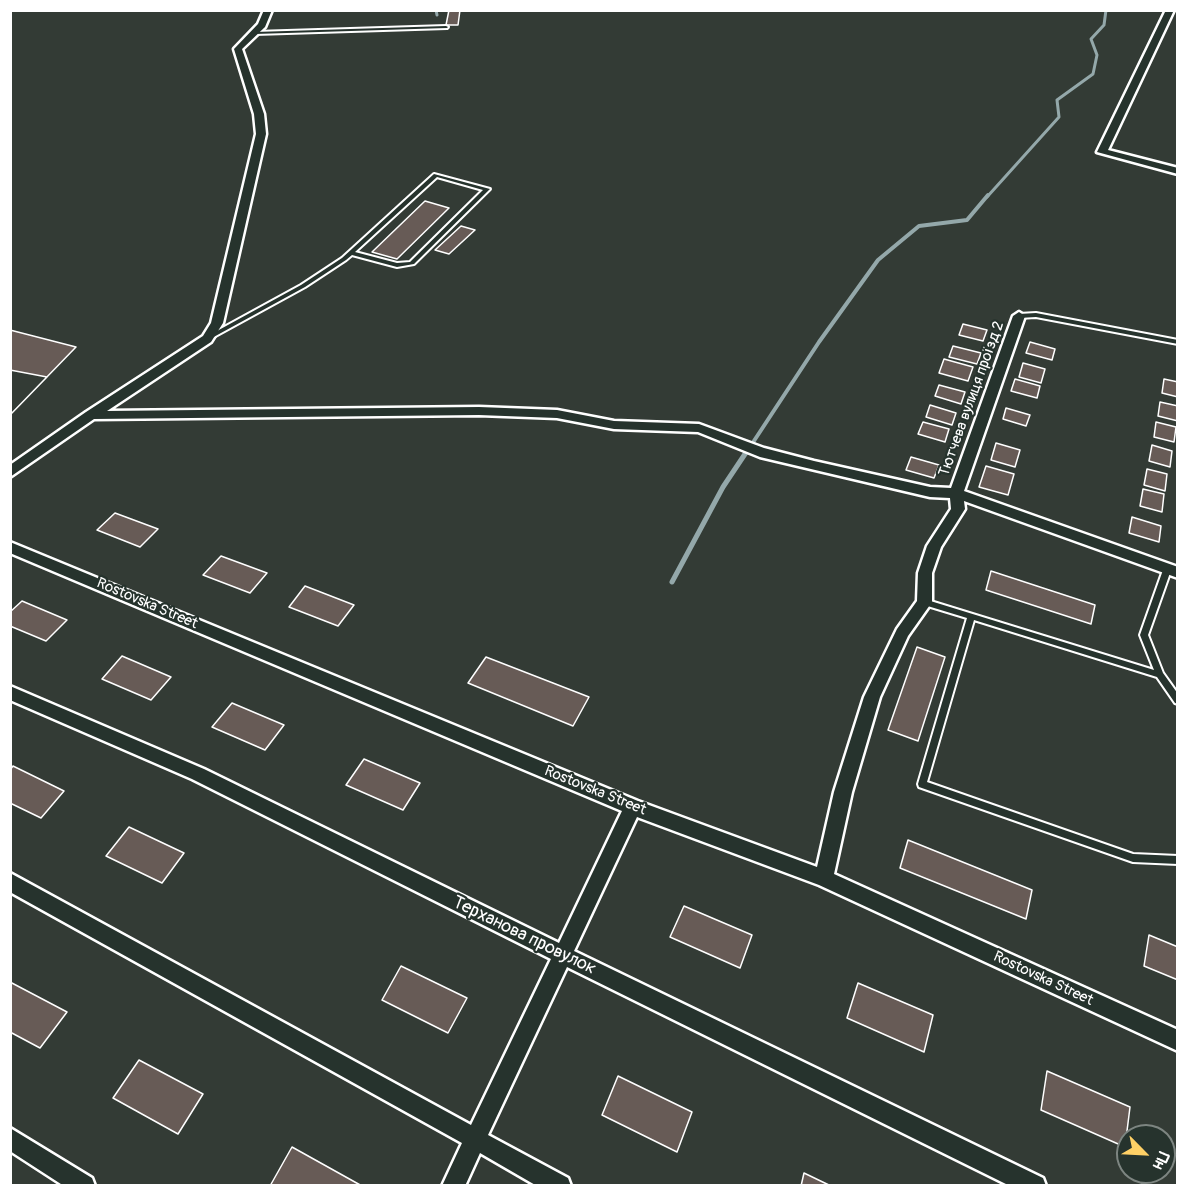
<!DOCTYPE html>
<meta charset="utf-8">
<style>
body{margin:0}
#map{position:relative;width:1188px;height:1196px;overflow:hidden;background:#333b35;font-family:Pangolin,sans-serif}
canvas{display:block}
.frame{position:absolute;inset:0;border:12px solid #fff;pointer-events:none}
.north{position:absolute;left:1116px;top:1124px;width:60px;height:60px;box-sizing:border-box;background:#26332d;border:2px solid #7d8581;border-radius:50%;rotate:114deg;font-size:16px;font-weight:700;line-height:24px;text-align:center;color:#fff}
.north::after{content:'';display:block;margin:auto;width:21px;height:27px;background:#ffd166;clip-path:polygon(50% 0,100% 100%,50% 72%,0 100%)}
</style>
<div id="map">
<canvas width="1188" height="1196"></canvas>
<div class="frame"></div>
<div class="north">Пн</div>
</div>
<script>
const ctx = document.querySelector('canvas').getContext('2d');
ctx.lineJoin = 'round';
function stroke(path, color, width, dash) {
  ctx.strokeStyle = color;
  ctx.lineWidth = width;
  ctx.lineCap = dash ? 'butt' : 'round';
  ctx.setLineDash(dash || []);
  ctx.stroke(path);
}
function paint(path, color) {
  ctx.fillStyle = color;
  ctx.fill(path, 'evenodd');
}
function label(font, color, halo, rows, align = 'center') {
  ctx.font = font + ' Pangolin,sans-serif';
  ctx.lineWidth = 4.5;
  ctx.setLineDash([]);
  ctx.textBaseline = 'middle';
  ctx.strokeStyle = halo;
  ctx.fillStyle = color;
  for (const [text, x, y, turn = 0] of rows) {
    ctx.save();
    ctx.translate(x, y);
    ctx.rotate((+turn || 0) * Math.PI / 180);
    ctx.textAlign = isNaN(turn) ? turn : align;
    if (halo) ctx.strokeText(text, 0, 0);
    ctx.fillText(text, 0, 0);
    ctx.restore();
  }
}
const streamFar2 = new Path2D(`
 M436,10L437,15
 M987,197L1059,117L1057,100L1093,74L1097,55L1091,39L1104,25L1106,10`);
const streamFar1 = new Path2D(`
 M748,450L819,342L878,260L919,226L967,220L988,195`);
const stream = new Path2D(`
 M672,582L723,487L749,448`);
const building = new Path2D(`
 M449,10H460L458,25H446Z
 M425,201L449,208L397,259L372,252Z
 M461,226L475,230L449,254L435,250Z
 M963,324L987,330L983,341L959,335Z
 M10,330L76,347L10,415Z
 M1030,342L1055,349L1052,360L1026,353Z
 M953,346L981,353L977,364L949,357Z
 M944,359L973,367L968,381L939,373Z
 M1023,363L1045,369L1041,383L1019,377Z
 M10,370L47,377L10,415Z
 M1015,379L1040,386L1037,398L1011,391Z
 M1164,379L1178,382V397L1162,393Z
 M939,385L965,392L961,404L935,396Z
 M1160,402L1178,406V421L1158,416Z
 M930,405L956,413L952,425L926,417Z
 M1006,408L1030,415L1026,426L1003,419Z
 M923,422L949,429L945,442L918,434Z
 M1156,422L1176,427L1174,442L1154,437Z
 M996,443L1020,450L1015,467L991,460Z
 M1152,445L1172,451L1170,467L1149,461Z
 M911,457L939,465L934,478L906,470Z
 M986,466L1014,474L1008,495L979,487Z
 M1147,469L1167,474L1165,491L1144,485Z
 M1143,489L1164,494L1162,512L1140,506Z
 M115,513L158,529L140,547L97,530Z
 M1132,517L1161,526L1159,542L1129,533Z
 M221,556L267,573L250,593L203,575Z
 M991,571L1095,605L1091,624L986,590Z
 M305,586L354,605L338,626L289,607Z
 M22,601L67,620L46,641L10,626V612Z
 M917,647L945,657L918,741L888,730Z
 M122,656L171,677L151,700L102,679Z
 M486,657L589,697L573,726L468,683Z
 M232,703L284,725L265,750L212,727Z
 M364,759L420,783L403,810L346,785Z
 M13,766L64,791L41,818L10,803V770Z
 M129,827L184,853L162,883L106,856Z
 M908,840L1032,890L1026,919L900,868Z
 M684,906L752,935L740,968L670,937Z
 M1149,935L1178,947V980L1144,966Z
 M401,966L467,998L448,1033L382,1000Z
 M10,982L67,1012L40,1048L10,1032Z
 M858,983L933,1015L924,1052L847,1018Z
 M139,1060L203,1094L178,1134L113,1098Z
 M1047,1071L1130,1107L1125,1147L1041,1110Z
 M618,1076L692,1112L677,1152L602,1115Z
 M292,1147L362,1186H270Z
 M804,1173L831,1186H801Z`);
const lane = new Path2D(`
 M446,26L448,27L447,28L255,34L253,33L255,32Z
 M434,174L490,189L414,264L397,267L352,255L346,260L305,287L210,339H206V337L301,285L342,258ZM437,177L483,190L410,262L397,263L355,252Z
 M1036,313L1178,340V344L1036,317L1019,318L1016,316L1019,314Z
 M1167,567L1171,570L1148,635L1163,673L1178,694V704L1175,703L1157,677L974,620L927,782L1133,854L1178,856V864L1133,862L919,787L918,784L967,618L921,604L920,602L921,600L924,599L1154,670L1140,635L1163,570Z`);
const street = new Path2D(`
 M264,10H272L265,27L242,49L264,114L266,134L223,323L211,342L107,411L479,407L557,410L614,421L699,424L764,448L814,461L930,487L951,488L1013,316L1019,312L1025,316L964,491L1178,567V578L964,501L965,509L941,547L932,573V602L908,636L880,697L852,792L834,874L1178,1030V1051L819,885L637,817L574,951L1043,1178L1046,1186H1010L567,967L488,1135L568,1178L571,1186H537L480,1153L465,1186H442L462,1143L10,892V873L471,1125L551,959L192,779L10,700V686L204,769L559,943L622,811L10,553V542L638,801L817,867L834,792L864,697L897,629L917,601L918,573L927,546L951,509L950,498L930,497L760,457L698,432L614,429L557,418L479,415L94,419L10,477V465L86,412L203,336L211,323L256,134L254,114L234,49L258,24Z
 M1166,10H1174L1108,150L1178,168V174L1097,152Z
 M10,1128L92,1178L95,1186H64L10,1151Z`);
const streetNames = [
 ["Тютчева вулиця проїзд 2",972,399,-70],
 ["Rostovska Street",147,604,23],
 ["Rostovska Street",595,791,22],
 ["Rostovska Street",1043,979,25]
];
const nearStreetnames = [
 ["Терханова провулок",524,936,26]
];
stroke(streamFar2, '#94a8aa', 3);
stroke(streamFar1, '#94a8aa', 4);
stroke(stream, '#94a8aa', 5);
paint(building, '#675b56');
stroke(building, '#fff', 1.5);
stroke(lane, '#fff', 4);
stroke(street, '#fff', 5);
paint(lane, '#26332d');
paint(street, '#26332d');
label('15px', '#fff', '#26332d', streetNames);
label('18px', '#fff', '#26332d', nearStreetnames);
</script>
